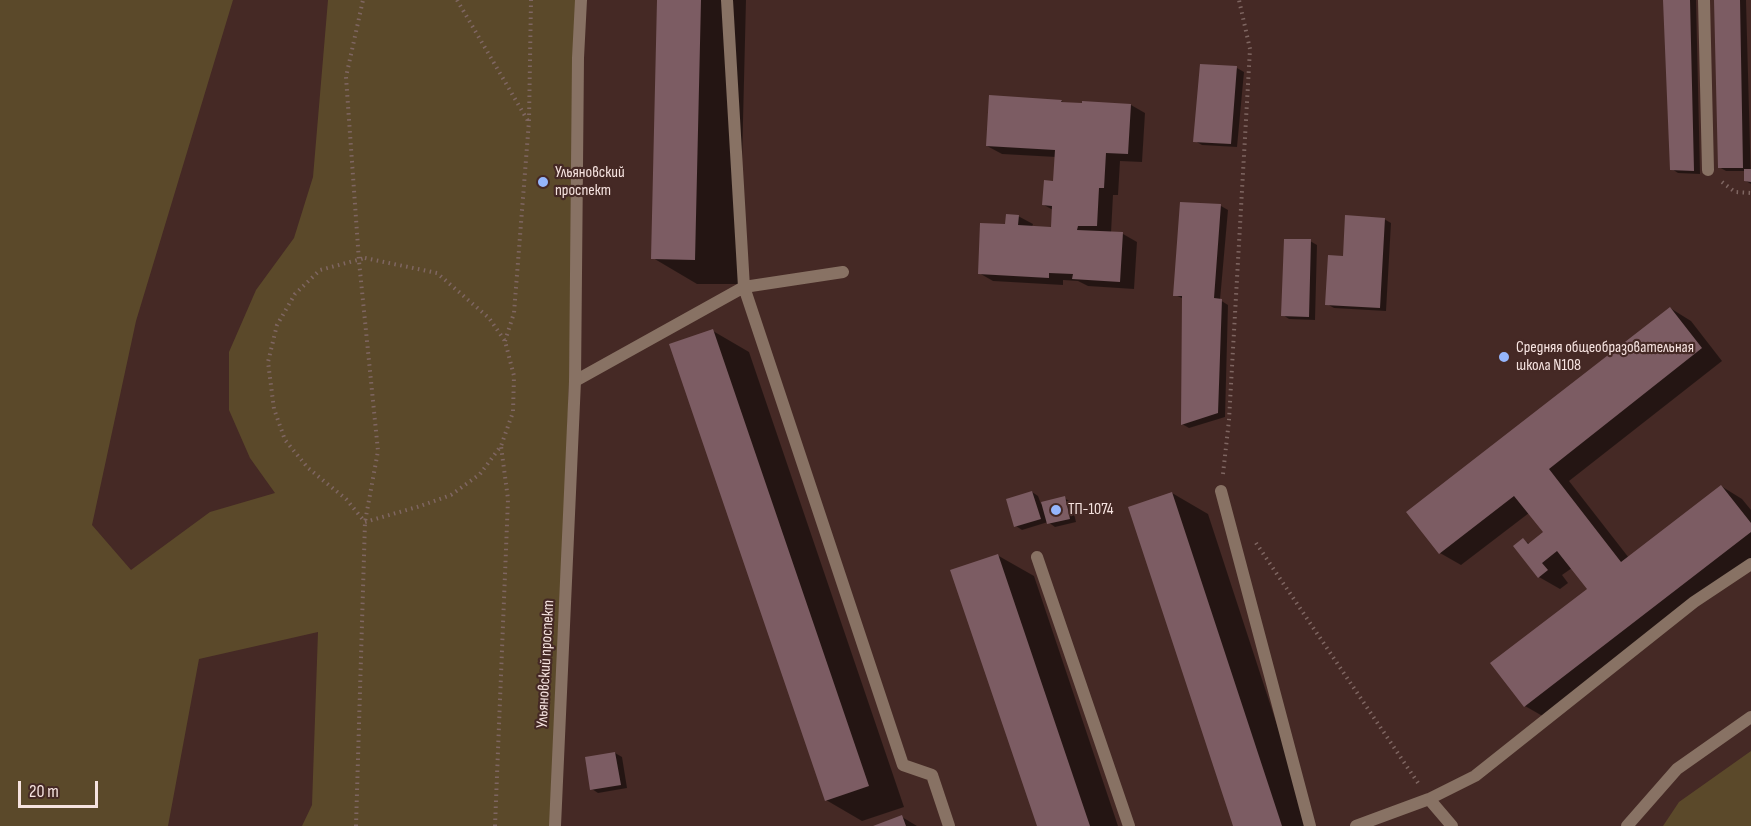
<!DOCTYPE html>
<meta charset="utf-8">
<style>
body{margin:0}
#map{position:relative;width:1751px;height:826px;overflow:hidden;background:#452925;font-family:"Sofia Sans Condensed",sans-serif}
canvas{display:block}
.scale{position:absolute;left:18px;top:781px;width:80px;height:27px;box-sizing:border-box;border:3px solid #f6e3e0;border-top:0;padding-left:8px;font-size:18px;line-height:21px;white-space:nowrap;color:#f6e3e0;-webkit-text-stroke:4px #452925;paint-order:stroke}
</style>
<div id="map">
<canvas width="1751" height="826"></canvas>
<div class="scale">20 m</div>
</div>
<script>
const ctx = document.querySelector('canvas').getContext('2d');
ctx.lineJoin = 'round';
function paint(path, color) {
  ctx.fillStyle = color;
  ctx.fill(path, 'evenodd');
}
function stroke(path, color, width, dash) {
  ctx.strokeStyle = color;
  ctx.lineWidth = width;
  ctx.lineCap = dash ? 'butt' : 'round';
  ctx.setLineDash(dash || []);
  ctx.stroke(path);
}
function label(font, color, halo, rows, align = 'center') {
  ctx.font = font + ' "Sofia Sans Condensed",sans-serif';
  ctx.lineWidth = 4.5;
  ctx.setLineDash([]);
  ctx.textBaseline = 'middle';
  ctx.strokeStyle = halo;
  ctx.fillStyle = color;
  for (const [text, x, y, turn = 0] of rows) {
    ctx.save();
    ctx.translate(x, y);
    ctx.rotate((+turn || 0) * Math.PI / 180);
    ctx.textAlign = isNaN(turn) ? turn : align;
    if (halo) ctx.strokeText(text, 0, 0);
    ctx.fillText(text, 0, 0);
    ctx.restore();
  }
}
const green = new Path2D(`
 M0,0H233L136,321L92,525L131,570L210,512L275,493L250,458L229,410V352L256,290L294,238L313,177L328,0H581L555,826H302L312,805L318,632L199,659L168,826H0Z
 M1751,751V826H1663L1679,802Z`);
const shadow = new Path2D(`
 M659,0H746L739,284H697L653,258Z
 M1665,0H1696L1700,174L1678,173L1672,169Z
 M1715,0H1746L1751,184L1746,181V171H1726L1719,167Z
 M1237,68L1244,72L1237,147L1202,145L1195,141Z
 M1061,101L1066,104L1131,105L1145,113L1142,162L1120,161L1118,195H1113L1111,233L1123,234L1137,242L1134,289L1088,286L1078,281L1063,280V285L993,281L979,273L1018,216L1033,224L1032,227L1052,229L1053,210L1044,205L1055,183L1056,157L1002,154L987,146Z
 M1182,203L1221,206L1228,210L1220,300L1228,305L1225,417L1189,428L1182,424L1184,299L1175,295Z
 M1384,219L1391,223L1386,311L1334,308L1327,304Z
 M1310,241L1317,245L1315,320L1289,319L1283,315Z
 M1670,308L1691,321L1722,361L1569,481L1629,558L1721,486L1742,499L1751,510V560L1546,718L1525,706L1589,589L1572,568L1562,575L1568,583L1560,589L1539,577L1523,540L1530,544L1545,532L1529,513L1461,565L1440,553L1408,512Z
 M713,331L749,352L904,807L862,821L826,800Z
 M1032,492L1038,496L1041,504L1064,498L1071,502L1076,522L1055,527L1048,522L1022,530L1016,526Z
 M1172,493L1208,514L1310,826H1235Z
 M997,555L1034,576L1118,826H1038Z
 M615,753L622,757L627,788L598,793L592,789Z
 M902,817L917,826H877Z`);
const building = new Path2D(`
 M657,0H701L695,260L651,259Z
 M1663,0H1690L1694,171L1670,170Z
 M1714,0H1740L1743,168H1718Z
 M1200,64L1237,66L1231,144L1193,142Z
 M989,95L1062,100L1061,102L1082,103V101L1131,104L1128,154L1106,153L1104,188H1099L1097,226H1078L1077,230L1123,232L1120,282L1072,279L1073,274L1049,273V278L978,274L980,223L1005,224L1006,214L1019,215L1018,225L1051,227L1052,206L1042,205L1044,180L1053,181L1055,150L986,146Z
 M1744,169H1751V182L1744,181Z
 M1180,202L1221,204L1214,298L1222,299L1218,413L1181,425L1182,296H1173Z
 M1345,215L1385,218L1380,308L1325,305L1328,255L1343,256Z
 M1284,239H1311L1309,317L1281,316Z
 M1670,307L1702,348L1549,469L1621,562L1721,485L1751,523V532L1524,707L1490,663L1587,589L1557,551L1542,563L1548,570L1538,578L1513,546L1523,538L1528,544L1543,532L1514,496L1439,554L1406,512Z
 M713,329L869,786L825,801L669,344Z
 M1032,491L1041,519L1014,527L1006,499Z
 M1172,492L1282,826H1233L1128,507Z
 M1065,496L1070,519L1047,524L1041,502Z
 M998,554L1090,826H1037L950,570Z
 M615,752L621,785L590,790L585,757Z
 M902,815L906,826H873Z`);
const path = new Path2D(`
 M457,0L528,121
 M1722,182L1735,192L1751,193
 M365,258L437,273L489,318L505,341L514,376L513,412L501,446L480,474L451,495L417,507L365,522L346,499L308,468L285,440L274,409L268,362L277,325L295,294L320,270Z
 M505,341L514,313L529,121L531,0
 M1223,474L1229,420L1250,49L1239,0
 M1256,543L1418,783
 M356,826L365,522L378,451L359,261L346,77L363,0
 M495,826L508,499L501,446`);
const lane = new Path2D(`
 M727,0L744,287L903,765L932,775L949,826
 M1704,0L1708,170
 M575,381L744,287L843,272
 M1221,491L1310,826
 M1037,557L1129,826
 M1429,799L1452,826
 M1356,826L1429,799L1475,776L1694,602L1751,564`);
const street = new Path2D(`
 M555,826L575,381L578,58L581,0
 M1627,826L1677,769L1751,717`);
const markers = [
 [543,182,6,"#95b6fd"],
 [1504,357,6,"#95b6fd"],
 [1056,510,6,"#95b6fd"]
];
const poiNames = [
 ["Ульяновский",555,173],
 ["проспект",555,191],
 ["Средняя общеобразовательная",1516,348],
 ["школа N108",1516,366],
 ["ТП-1074",1068,510]
];
const streetNames = [
 ["Ульяновский проспект",546,664,-87]
];
paint(green, '#5b492a');
paint(shadow, '#0007');
paint(building, '#7c5c63');
stroke(path, '#7f6662', 4, [1.5, 4.5]);
stroke(lane, '#887264', 12);
stroke(street, '#887264', 12);
for (const [x, y, r, color] of markers) {
  const dot = new Path2D();
  dot.arc(x, y, r, 0, 2 * Math.PI);
  ctx.fillStyle = color;
  ctx.fill(dot);
  stroke(dot, '#452925', 2);
}
label('16px', '#f6e3e0', '#452925', poiNames, 'left');
label('16px', '#f6e3e0', '#452925', streetNames);
</script>
